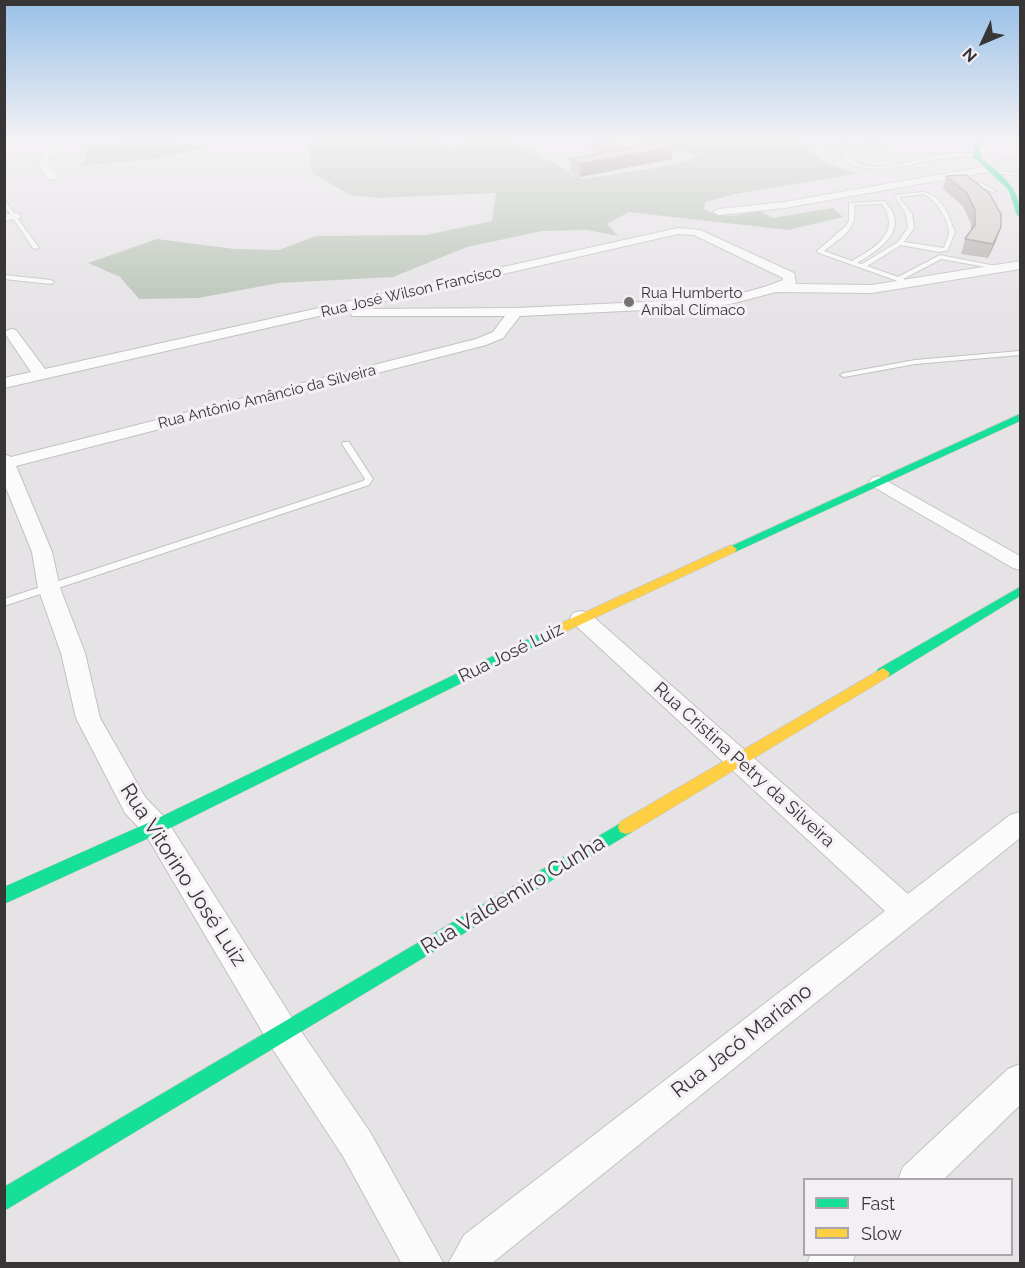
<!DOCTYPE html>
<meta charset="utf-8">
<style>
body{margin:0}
#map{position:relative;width:1025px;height:1268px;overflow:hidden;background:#e6e3e6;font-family:Raleway,sans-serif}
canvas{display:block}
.frame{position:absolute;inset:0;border:6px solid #383537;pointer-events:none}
.legend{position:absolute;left:803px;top:1178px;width:210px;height:78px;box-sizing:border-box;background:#f4eff4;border:2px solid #a9a5a8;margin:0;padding:8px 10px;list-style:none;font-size:18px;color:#383537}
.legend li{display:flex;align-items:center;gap:12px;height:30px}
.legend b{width:30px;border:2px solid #a9a5a8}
.north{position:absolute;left:953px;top:12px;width:60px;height:60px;-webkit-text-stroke:4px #f4eff4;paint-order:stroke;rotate:226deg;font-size:16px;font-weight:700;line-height:24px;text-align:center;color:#383537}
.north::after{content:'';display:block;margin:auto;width:21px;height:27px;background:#383537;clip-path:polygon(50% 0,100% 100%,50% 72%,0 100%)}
</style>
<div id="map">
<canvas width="1025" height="1268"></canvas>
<div class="frame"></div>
<ul class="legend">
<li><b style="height:8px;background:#16e098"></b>Fast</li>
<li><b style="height:8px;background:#ffcf43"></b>Slow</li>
</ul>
<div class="north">N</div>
</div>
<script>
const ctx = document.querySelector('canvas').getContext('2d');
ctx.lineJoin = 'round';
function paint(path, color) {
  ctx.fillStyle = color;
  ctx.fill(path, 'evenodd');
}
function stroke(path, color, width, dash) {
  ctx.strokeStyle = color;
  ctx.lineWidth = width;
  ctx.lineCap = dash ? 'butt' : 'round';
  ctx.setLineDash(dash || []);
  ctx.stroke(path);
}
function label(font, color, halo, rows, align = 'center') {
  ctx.font = font + ' Raleway,sans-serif';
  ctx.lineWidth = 6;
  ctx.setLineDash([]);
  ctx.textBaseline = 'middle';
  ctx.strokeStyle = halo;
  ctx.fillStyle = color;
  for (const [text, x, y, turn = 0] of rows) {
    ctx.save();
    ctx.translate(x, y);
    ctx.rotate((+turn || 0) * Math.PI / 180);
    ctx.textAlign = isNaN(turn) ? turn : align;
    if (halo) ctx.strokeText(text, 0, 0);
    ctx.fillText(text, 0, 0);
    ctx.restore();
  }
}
const green = new Path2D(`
 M877,141L888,148L831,151L818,142Z`);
const forest = new Path2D(`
 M309,141H380C407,146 427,134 453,147L465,141H514L582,179L654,168L688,161L699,155L627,141H799L822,161L856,174L735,194L705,202L704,209L715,214L732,216L760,211L773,218L833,208L843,217L788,230L629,212L607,224L618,236L587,230L542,231L467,247L393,277L279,283L198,298L139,299L120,277L88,263L157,239L234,249L279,250L316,236L426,235L492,221L496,193L379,198L350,195L312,173Z
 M120,142H173L207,147L155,159L82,166L89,146Z`);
const lane = new Path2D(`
 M38,141H43L33,146L29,145Z
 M847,151L851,152L846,157C882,185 937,143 976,155C967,158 954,156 944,158C912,162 868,181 841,157Z
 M995,171L1020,173V175L993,173Z
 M963,182L981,183L996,191L992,192L978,185L961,184Z
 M923,192C942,195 949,216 955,232L948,250L939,252L901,245L867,266L898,277L940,255L996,266L998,267V269L941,259L903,279L912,283L909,285L819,253L817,251L846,226L849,221V203L885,201C887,205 891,209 893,213C903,236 873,253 857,263L862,264L898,242L908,228L906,214L894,195ZM923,194C935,197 950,222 949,234C948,238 945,243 944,248L904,242L914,228L912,214L899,197ZM882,204C902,232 875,248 852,261L824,251C841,237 858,231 854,205Z
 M4,199L39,248L38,249L33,248L4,205Z
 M4,275L51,280L54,282L51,284L4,279Z
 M1020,351V355L915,364L844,377L840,375L844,373L915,360Z
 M343,442H349L373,479L369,485L4,606V599L363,481L365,479L342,444Z`);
const street = new Path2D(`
 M79,141H93L58,152L49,158V165L58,178L49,180L39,165L41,155L52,148Z
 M974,147L1020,151V157L971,152L969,150Z
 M989,166L993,167V171L784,208L719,215L713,212L719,209L784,202Z
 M16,213L20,214V218L4,221V215Z
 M678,228L700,230L794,273L796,282L795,284L872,285L1020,261V269L872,293L776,292L730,304L707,307L520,316L503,338L486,345L16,466L52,552L60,588L85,653L100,718L145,797L166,819L294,1021L370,1132L444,1264H402L344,1158L270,1045L146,835L125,813L76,718L61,653L38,588L32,552L4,483V454L11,457L476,339L493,332L505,316H352L350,313L357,309L516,308L707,299C733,296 759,290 783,280V278L694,235L678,234L4,388V378L31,372L4,332L11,329L16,330L45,369Z
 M878,476L1020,556V570L1013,568L872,486L869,482L872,478Z
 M581,611L589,613L908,894L1010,815L1020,812V838L491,1264H448L464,1235L885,911L573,623L570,618L573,613Z
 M1020,1064V1105L943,1180H898L903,1167L1008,1069Z
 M811,1254H855L852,1264H807Z`);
const fast = new Path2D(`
 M974,141H980V157C1001,176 1020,185 1020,217L1017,215L1009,190L974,157Z
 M1020,414V421L735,552H727L725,549Z
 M1020,587V596L888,677H878L876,673L878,669Z
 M547,630L552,632L554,635L552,638L162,832L4,904V887L150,822Z
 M626,820L632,822L634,827L632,832L4,1211V1187Z`);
const slow = new Path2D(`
 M731,545L737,549L735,552L552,638H542L540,635L542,632Z
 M883,668L890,673L888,677L632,832L626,834L620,832L618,827L620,822Z`);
const wall = new Path2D(`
 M592,143L627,148L673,147L672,159L580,177L570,171V159L599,154L591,151Z
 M966,175L1001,227L996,241L988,258L961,254L965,239L971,231V224L963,206L943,189L946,176Z`);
const shadedWall = new Path2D(`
 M673,147L672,159L580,177V164Z
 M1001,227L996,241L988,258L993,244Z`);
const building = new Path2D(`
 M603,141H606L627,148L613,151L592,143Z
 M660,142L673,147L580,164L570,159Z
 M966,175L989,193L1001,214V227L993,244L965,239L975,225V210L967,193L946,176Z`);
const markers = [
 [629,302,6,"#757274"]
];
const farStreetnames = [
 ["Rua José Wilson Francisco",411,292,-13],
 ["Rua Antônio Amâncio da Silveira",267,397,-14]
];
const farPoinames = [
 ["Rua Humberto",641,293],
 ["Aníbal Clímaco",641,310]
];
const streetNames = [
 ["Rua José Luiz",511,653,-26],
 ["Rua Cristina Petry da Silveira",744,765,42]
];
const nearStreetnames = [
 ["Rua Vitorino José Luiz",183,875,57],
 ["Rua Valdemiro Cunha",513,895,-31],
 ["Rua Jacó Mariano",742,1041,-38]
];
paint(green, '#c6cdc4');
paint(forest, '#b9c4b6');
stroke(lane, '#c3c1c3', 2);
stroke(street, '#c3c1c3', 2);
stroke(fast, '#c3c1c3', 1);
stroke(slow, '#c3c1c3', 1);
paint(lane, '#fbfbfb');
paint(street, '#fbfbfb');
paint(fast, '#16e098');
paint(slow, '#ffcf43');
paint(wall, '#b6b1ae');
paint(shadedWall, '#94908d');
paint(building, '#d4ceca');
stroke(building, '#94908d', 1.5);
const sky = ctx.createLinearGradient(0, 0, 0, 318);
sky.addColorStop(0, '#99c0e8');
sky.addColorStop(0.44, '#f4f2f4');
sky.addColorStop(1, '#f4f2f400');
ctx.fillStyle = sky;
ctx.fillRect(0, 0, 1025, 318);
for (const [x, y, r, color] of markers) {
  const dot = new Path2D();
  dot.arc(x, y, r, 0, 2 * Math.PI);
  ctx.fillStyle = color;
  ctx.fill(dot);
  stroke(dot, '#f4eff4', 2);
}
label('15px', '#383537', '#f4eff4', farStreetnames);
label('15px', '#383537', '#f4eff4', farPoinames, 'left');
label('18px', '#383537', '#f4eff4', streetNames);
label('21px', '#383537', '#f4eff4', nearStreetnames);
</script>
